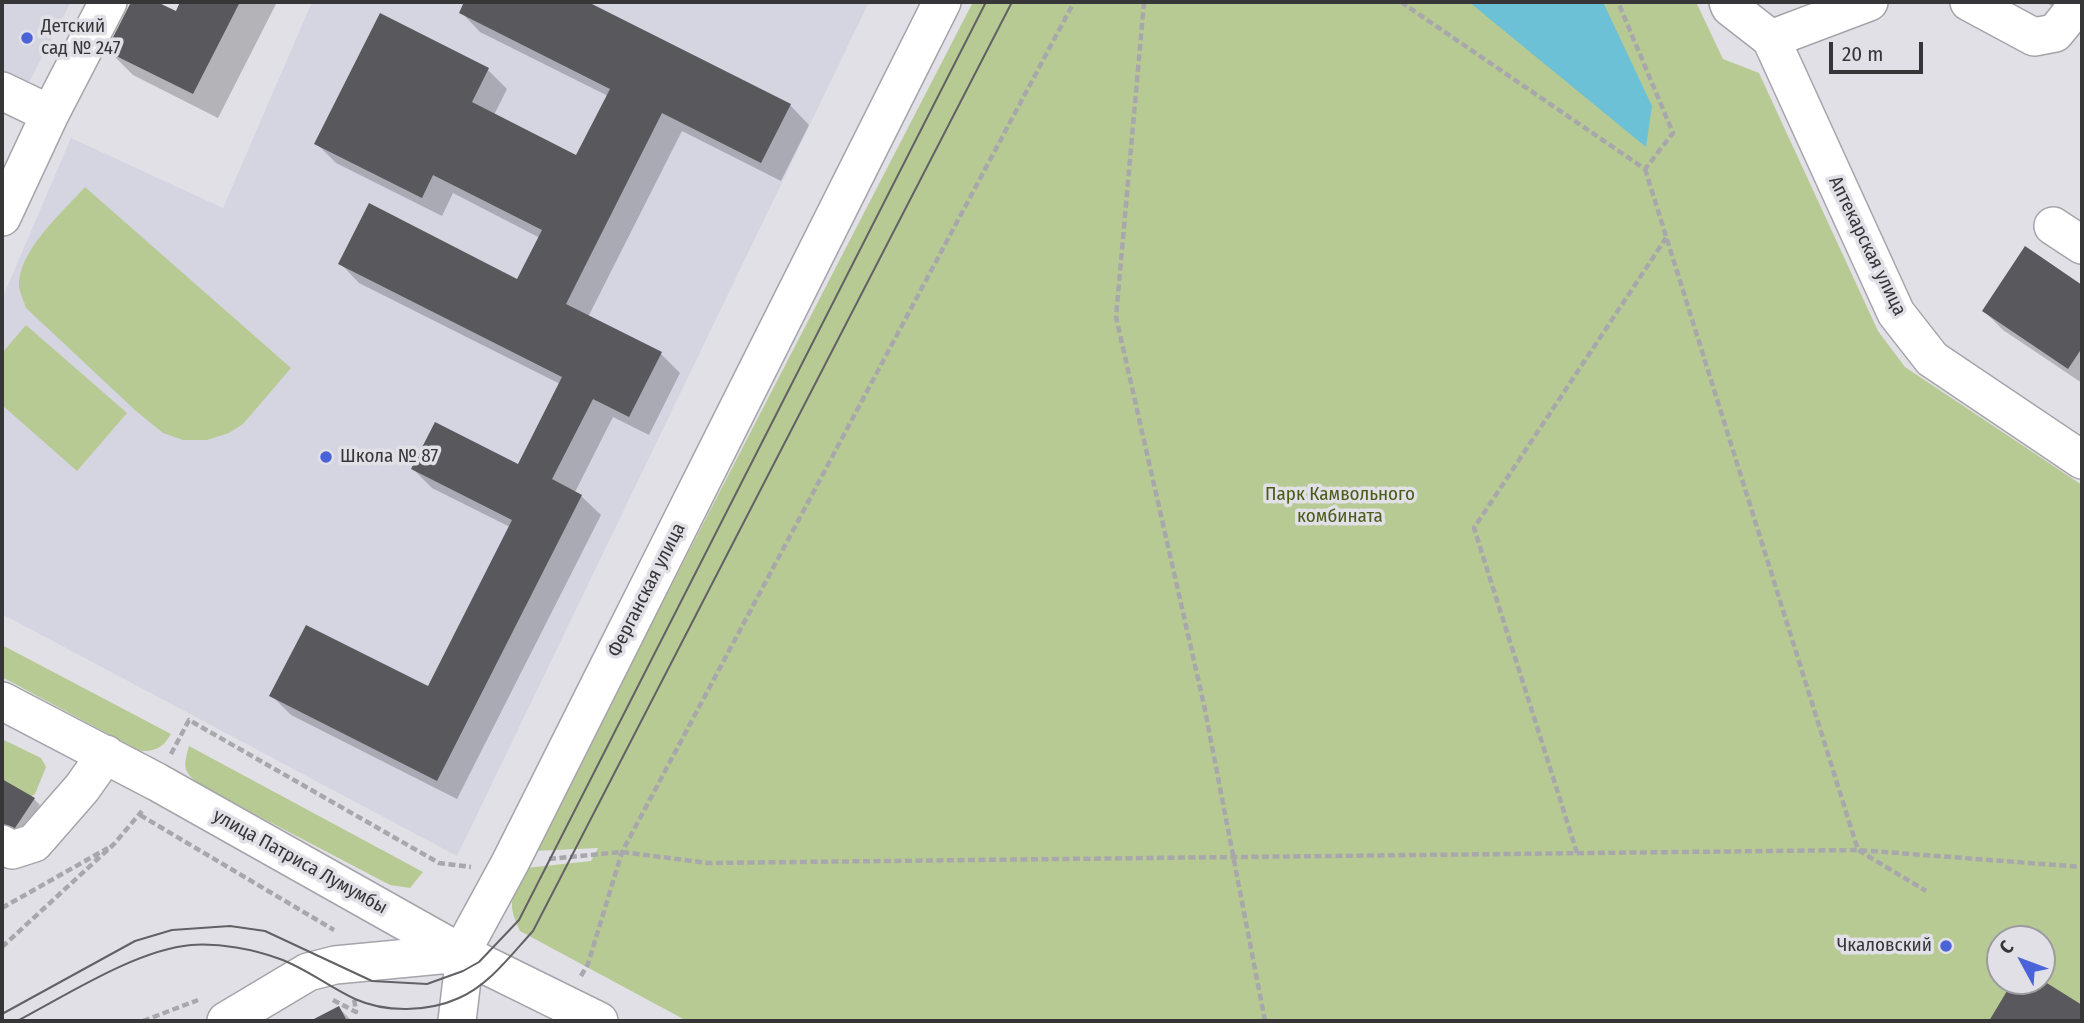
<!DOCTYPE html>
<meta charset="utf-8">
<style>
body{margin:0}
#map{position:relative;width:2084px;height:1023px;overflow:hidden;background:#e0e0e6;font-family:"Fira Sans Condensed",sans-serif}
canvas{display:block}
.frame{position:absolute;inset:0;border:4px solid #363638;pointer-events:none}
.north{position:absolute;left:1986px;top:925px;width:70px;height:70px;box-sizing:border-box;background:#e0e0e6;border:2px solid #9c9ca0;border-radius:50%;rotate:311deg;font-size:19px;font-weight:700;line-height:28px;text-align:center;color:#363638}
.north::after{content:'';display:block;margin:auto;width:24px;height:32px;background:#4b63d8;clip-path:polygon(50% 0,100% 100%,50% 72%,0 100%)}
.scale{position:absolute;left:1829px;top:42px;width:94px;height:32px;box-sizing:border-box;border:4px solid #363638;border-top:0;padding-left:9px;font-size:21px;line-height:24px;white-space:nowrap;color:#363638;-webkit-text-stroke:5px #e0e0e6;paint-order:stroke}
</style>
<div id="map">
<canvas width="2084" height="1023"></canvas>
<div class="frame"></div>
<div class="north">С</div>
<div class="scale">20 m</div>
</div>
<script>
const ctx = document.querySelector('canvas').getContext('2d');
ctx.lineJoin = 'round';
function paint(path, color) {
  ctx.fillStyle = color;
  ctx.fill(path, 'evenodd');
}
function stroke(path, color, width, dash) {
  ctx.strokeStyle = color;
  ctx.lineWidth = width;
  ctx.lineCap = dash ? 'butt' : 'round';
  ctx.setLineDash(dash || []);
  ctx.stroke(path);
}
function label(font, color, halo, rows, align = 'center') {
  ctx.font = font + ' "Fira Sans Condensed",sans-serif';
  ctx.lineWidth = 7;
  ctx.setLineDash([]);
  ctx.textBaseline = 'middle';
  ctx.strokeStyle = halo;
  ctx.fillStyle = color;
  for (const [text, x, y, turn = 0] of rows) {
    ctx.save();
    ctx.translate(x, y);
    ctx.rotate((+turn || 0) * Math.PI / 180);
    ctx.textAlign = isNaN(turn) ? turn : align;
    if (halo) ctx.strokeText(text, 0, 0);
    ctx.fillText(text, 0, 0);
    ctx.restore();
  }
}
const built = new Path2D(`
 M2,2H71L26,88L2,75Z
 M312,2H869L457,856L2,614V299L71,138L223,208Z`);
const green = new Path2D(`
 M973,2H1696L1723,59L1759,73L1878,331L1905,367L2082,485V1021H687L520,931C506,902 512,895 526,868L591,861L598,848L534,851ZM2000,939H2042V981H2000Z
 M85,187L291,368L243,424L229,433L207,440H183L163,433L136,411L26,308C24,301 20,294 19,287C17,251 63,212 85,187Z
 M26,325L127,413L77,471L2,405V353Z
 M2,645L171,734C163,747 156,752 140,751L2,677Z
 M2,739L41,758L46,767L35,794L18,804L2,795Z
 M189,746L423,872L410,888L390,885L203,787C184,772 182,770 189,746Z`);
const water = new Path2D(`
 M1469,2H1603L1652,106L1646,147Z`);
const shadow = new Path2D(`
 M133,2H153L176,14L182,2H277L218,118L133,75L108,50Z
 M466,2H585L790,105L809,125L781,181L682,131L588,317L661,354L680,373L649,435L613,417L575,492L581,496L601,515L457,799L291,715L272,696L428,689L510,527L432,488L413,469L518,466L560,384L359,283L340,263L518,281L540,238L453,193L442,216L336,163L316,143L488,70L507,89L494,115L577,157L608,96L480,32L461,12Z
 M2045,2H2077L2068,16Z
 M2026,249L2082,287V383L2003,330L1984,311Z
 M2,781L34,799L40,805L11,849L2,852Z
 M2015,981H2041L2082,1007V1021H1991Z
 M339,1008L352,1021H313Z`);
const building = new Path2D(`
 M131,2H157L176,11L180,2H240L193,94L106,51Z
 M464,2H588L791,104L761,163L662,113L566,304L662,352L629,417L593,399L552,479L582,495L437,781L269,696L306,625L428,686L512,520L411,469L435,422L518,464L562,377L338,264L369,203L517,279L542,230L433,175L422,198L314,144L380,13L489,68L472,102L576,155L610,89L459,13Z
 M2025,246L2082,285V348L2068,369L1982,311Z
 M2,779L35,798L5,843L2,844Z
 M2042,980L2082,1005V1021H1989L2013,981Z
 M339,1006L347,1021H310Z`);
const path = new Path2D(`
 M1144,2L1116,317L1204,705L1265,1021
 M1401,2L1645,169L1673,133L1618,2
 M1645,169L1858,850L1926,891
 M171,754L189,720L439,863L471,867
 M140,815L334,930
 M1577,853L1474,528L1666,238
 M549,859L622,852L708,863L1858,850L2082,867
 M2,908L108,848
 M2,947L114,844L142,811
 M581,976L588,964L622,852L1074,2
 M333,1000L356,1012L354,998
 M143,1021L198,1000`);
const minor = new Path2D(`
 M1728,2L1730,7L1771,39L1896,313L1932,359L2082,460
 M1969,2L2034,37L2055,33L2080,2
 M1771,39L1869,2
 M2,91L50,114L2,217
 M50,114L108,2
 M2053,226L2082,245
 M2,701L157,782L461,953L599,1021
 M2,844L12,850L34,843L82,788L106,754
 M461,953L510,863L942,2
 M226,1021L308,972L335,965L461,953
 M457,1021L463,971L461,953`);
const tram = new Path2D(`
 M2,1014L135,941L172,930L230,926L265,931L372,981L427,984L463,971L479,962L519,920L986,2
 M17,1021C67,995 136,950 191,945C220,943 253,949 280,959C307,969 329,987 355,999C386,1013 428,1012 459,998C489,985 511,955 533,931L1012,2`);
const markers = [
 [27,38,7,"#4b63d8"],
 [326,457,7,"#4b63d8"],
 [1946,946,7,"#4b63d8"]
];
const poiNames = [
 ["Детский",41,27],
 ["сад № 247",41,49],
 ["Школа № 87",340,457],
 ["Чкаловский",1932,946,"right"]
];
const streetNames = [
 ["Аптекарская улица",1867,246,64],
 ["Ферганская улица",647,590,-63],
 ["улица Патриса Лумумбы",300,862,29]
];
const parkNames = [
 ["Парк Камвольного",1340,495],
 ["комбината",1340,517]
];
paint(built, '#d5d5e2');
paint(green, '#b8ca93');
paint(water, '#6cc1d6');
paint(shadow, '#0003');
paint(building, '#58585d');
stroke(minor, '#a4a4aa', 40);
stroke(path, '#a8a8ac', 4.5, [7, 3.5]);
stroke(minor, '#fff', 37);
stroke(tram, '#626266', 2);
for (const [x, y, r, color] of markers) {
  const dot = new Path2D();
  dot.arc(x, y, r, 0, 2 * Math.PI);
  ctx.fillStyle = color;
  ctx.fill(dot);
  stroke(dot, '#e0e0e6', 2.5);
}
label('19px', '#363638', '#e0e0e6', poiNames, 'left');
label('19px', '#363638', '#e0e0e6', streetNames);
label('19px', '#4b5b17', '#e0e0e6', parkNames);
</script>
